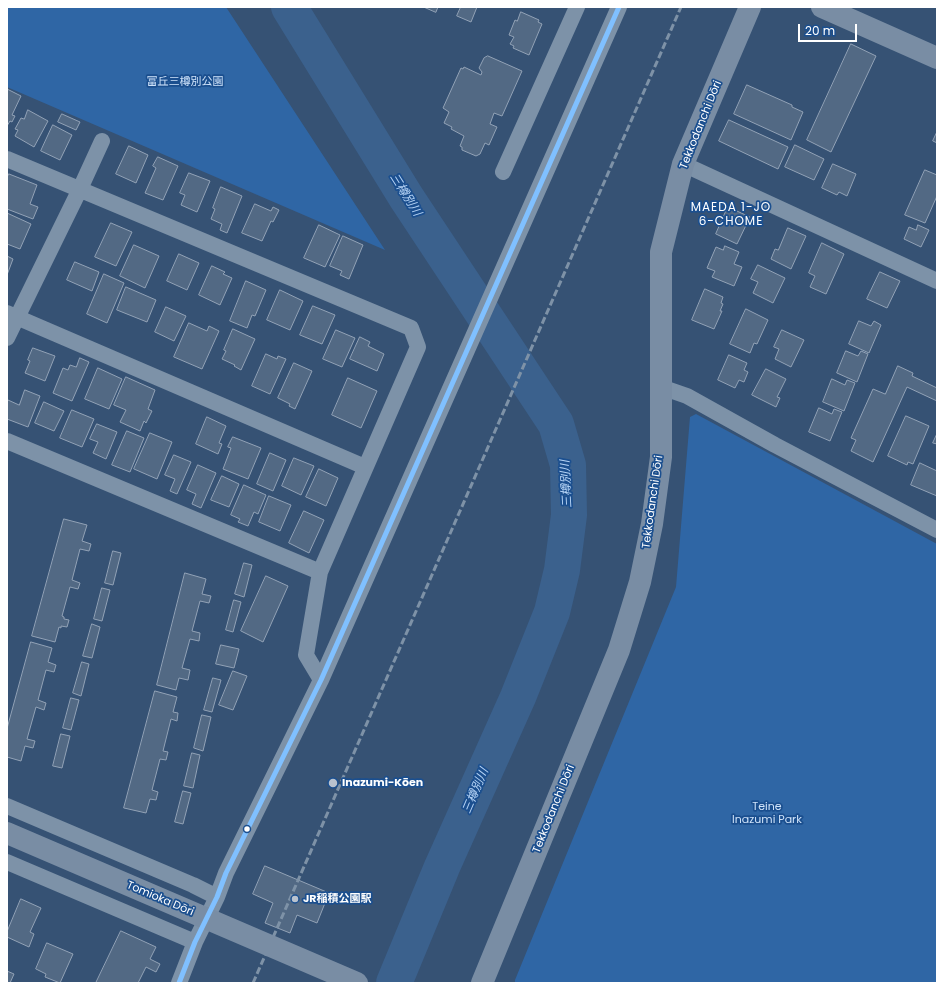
<!DOCTYPE html>
<meta charset="utf-8">
<style>
body{margin:0}
#map{position:relative;width:944px;height:990px;overflow:hidden;background:#365274;font-family:Poppins,sans-serif}
canvas{display:block}
.frame{position:absolute;inset:0;border:8px solid #fff;pointer-events:none}
.scale{position:absolute;left:798px;top:24px;width:59px;height:18px;box-sizing:border-box;border:2px solid #fff;border-top:0;padding-left:5px;font-size:12px;line-height:14px;white-space:nowrap;color:#fff;-webkit-text-stroke:3px #1b4f8f;paint-order:stroke}
</style>
<div id="map">
<canvas width="944" height="990"></canvas>
<div class="frame"></div>
<div class="scale">20 m</div>
</div>
<script>
const ctx = document.querySelector('canvas').getContext('2d');
ctx.lineJoin = 'round';
function paint(path, color) {
  ctx.fillStyle = color;
  ctx.fill(path, 'evenodd');
}
function stroke(path, color, width, dash) {
  ctx.strokeStyle = color;
  ctx.lineWidth = width;
  ctx.lineCap = dash ? 'butt' : 'round';
  ctx.setLineDash(dash || []);
  ctx.stroke(path);
}
function label(font, color, halo, rows, align = 'center') {
  ctx.font = font + ' Poppins,"Noto Sans JP",sans-serif';
  ctx.lineWidth = 3.5;
  ctx.setLineDash([]);
  ctx.textBaseline = 'middle';
  ctx.strokeStyle = halo;
  ctx.fillStyle = color;
  for (const [text, x, y, turn = 0] of rows) {
    ctx.save();
    ctx.translate(x, y);
    ctx.rotate((+turn || 0) * Math.PI / 180);
    ctx.textAlign = isNaN(turn) ? turn : align;
    if (halo) ctx.strokeText(text, 0, 0);
    ctx.fillText(text, 0, 0);
    ctx.restore();
  }
}
const green = new Path2D(`
 M7,7H226L385,250L7,87Z
 M696,414L937,544V983H515V980L676,587L690,417Z`);
const river = new Path2D(`
 M289,7L406,197L556,424L568,465L569,515L562,570L552,612L518,697L442,867L394,983`);
const building = new Path2D(`
 M424,7H438L436,12Z
 M461,7H477L471,22L457,16Z
 M521,12L539,20L538,22L542,24L529,55L513,48L514,46L510,44L514,37L509,35L515,20L517,21Z
 M851,44L876,56L831,152L807,140Z
 M488,56L522,71L502,116L494,113L490,124L497,127L489,145L485,143L480,154L476,156L462,150V147L460,146L464,136L451,129L452,127L444,123L449,112L443,108L461,68L463,69L464,67L481,75L482,72L479,68L484,58Z
 M747,85L792,105V107L803,112L791,140L734,114Z
 M7,89L21,96L12,115L15,116L12,122L10,121L7,126Z
 M28,110L48,121L34,147L15,136L18,130L15,129L21,118L24,119Z
 M62,114L80,122L76,130L58,122Z
 M729,120L788,147L778,169L719,141Z
 M53,125L72,135L60,160L41,151Z
 M937,132V143L933,141Z
 M795,145L824,159L814,180L785,167Z
 M129,146L148,155L136,183L116,174Z
 M158,157L178,166L163,200L145,193L156,168L153,166Z
 M833,164L856,174L847,196L839,192L837,195L822,188Z
 M925,170L937,175V196L925,223L905,215Z
 M189,173L210,181L197,212L181,205L185,195L180,193Z
 M9,174L37,185L30,204L38,207L33,219L7,209V178Z
 M221,187L242,196L227,233L220,230L222,224L211,219L215,209L213,208Z
 M255,204L271,211L273,207L279,210L273,222L271,221L262,241L242,233Z
 M728,207L750,217L737,244L716,234Z
 M7,213L31,224L20,249L7,244Z
 M111,223L132,232L116,266L95,257Z
 M319,225L340,235L325,267L304,258Z
 M918,225L929,230L921,247L904,239L909,227L916,230Z
 M788,228L806,236L791,269L771,259L775,249L778,250Z
 M343,236L363,245L349,279L340,275L342,271L330,266Z
 M822,243L844,254L826,294L810,287L815,276L809,273Z
 M134,245L159,256L145,288L120,276Z
 M725,246L739,252L734,264L742,267L734,286L712,277L715,271L707,268L716,247L723,250Z
 M179,254L199,263L187,290L167,281Z
 M7,256L13,259L7,275Z
 M75,262L99,272L92,291L67,280Z
 M758,265L785,278L773,303L753,293L758,282L751,279Z
 M212,266L225,272L223,274L232,278L220,305L199,295Z
 M880,272L900,281L887,308L867,299Z
 M104,274L124,283L107,323L87,314Z
 M246,281L266,290L255,316L252,315L247,328L230,321Z
 M126,287L156,300L147,322L117,310Z
 M705,289L723,297L721,303L723,304L720,311H722L714,329L692,320Z
 M280,290L303,301L290,330L267,320Z
 M313,306L335,315L322,344L300,335Z
 M166,307L186,316L174,341L155,332Z
 M746,309L768,320L757,344L754,343L750,353L730,344Z
 M859,321L871,326L874,321L881,325L869,353L849,344Z
 M189,323L207,331L209,326L219,331L202,369L174,357Z
 M233,329L255,339L241,370L234,366L235,365L222,359L226,351L224,350Z
 M336,330L355,338L342,367L323,359Z
 M782,330L804,340L791,367L775,359L779,349L774,347Z
 M360,337L370,342L368,346L384,354L377,371L350,359Z
 M33,348L55,356L45,381L25,373L30,361L28,360Z
 M846,351L858,356L861,351L868,354L857,382L837,373Z
 M266,354L277,359L278,356L286,359L270,394L252,386Z
 M729,355L747,363L744,370L748,372L744,382L739,380L735,388L718,380Z
 M80,358L89,362L72,401L53,393L63,368L68,370L70,365L76,367Z
 M294,363L312,371L295,409L289,406L290,404L278,398Z
 M898,366L913,373L912,376L937,388V401L907,387L873,462L851,451L856,440L851,438L873,389L885,394Z
 M98,368L122,379L109,409L85,399Z
 M766,369L786,379L777,397L780,398L776,407L752,395Z
 M126,377L155,390L148,409L152,411L146,423L144,421L140,431L120,422L126,410L114,405Z
 M348,378L377,391L361,428L332,415Z
 M832,379L845,385L847,380L855,383L844,411L823,402Z
 M25,390L40,396L28,427L7,419V403L8,400L19,405Z
 M44,402L64,411L54,431L35,423Z
 M819,408L832,414L834,409L842,412L830,441L809,432Z
 M72,410L94,419L82,447L60,438Z
 M906,416L929,426L913,464L908,462L907,465L888,456Z
 M207,417L226,426L219,443L222,444L218,454L196,444Z
 M97,424L117,432L106,459L93,453L98,442L90,439Z
 M127,431L144,438L130,472L112,465Z
 M150,433L172,442L157,479L134,469Z
 M937,434V444L933,443Z
 M233,437L261,448L248,479L223,469L231,448L228,447Z
 M270,453L286,460L273,491L257,484Z
 M174,455L191,462L177,494L170,491L175,479L165,475Z
 M294,458L314,466L301,495L282,486Z
 M920,463L937,471V496L911,485Z
 M198,465L216,473L201,508L192,504L196,494L187,490Z
 M319,469L338,478L326,506L306,497Z
 M222,476L239,484L229,507L211,500Z
 M244,485L266,495L258,514L254,512L248,526L238,522L240,519L231,515Z
 M269,496L291,505L280,531L259,522Z
 M304,511L324,520L309,553L289,543Z
 M64,519L87,525L82,541L91,544L89,551L80,549L72,580L80,583L78,589L70,587L62,616L64,617V619L69,620L67,627L61,626V628L59,627L55,642L32,636Z
 M113,551L121,553L113,585L105,583Z
 M244,563L252,565L244,597L235,594Z
 M185,573L206,579L202,594L211,596L209,603L200,601L192,631L200,633L199,641L190,639L182,668L190,670L188,680L179,678L176,690L157,685Z
 M266,576L288,586L263,642L241,631Z
 M102,588L110,590L102,621L94,619Z
 M234,600L241,602L233,632L226,630Z
 M92,624L100,627L92,658L83,656Z
 M31,642L52,648L48,662L56,665L54,672L46,670L38,700L46,703L44,710L36,707L27,739L35,741L33,748L25,746L21,761L7,757V729Z
 M221,645L239,649L234,668L216,664Z
 M82,662L89,664L81,696L73,693Z
 M233,671L247,676L233,710L219,705Z
 M213,678L221,680L212,712L204,710Z
 M155,691L177,697L173,712L178,713L177,721L171,719L163,751L168,752L166,760L160,759L152,790L158,792L156,800L150,799L146,813L124,808Z
 M71,698L79,700L71,730L63,728Z
 M202,715L211,717L203,751L194,748Z
 M61,734L70,736L62,768L53,766Z
 M192,753L200,755L193,788L184,786Z
 M183,791L191,793L183,824L175,822Z
 M265,866L329,893L317,923L297,915L290,933L265,923L273,903L253,894Z
 M21,899L41,908L30,932L34,934L29,947L7,937V932Z
 M121,931L156,947L150,959L160,964L156,972L146,967L138,983H96Z
 M47,943L73,954L60,983L45,977L46,974L36,969Z
 M7,971L14,974L10,983H7Z`);
const street = new Path2D(`
 M7,159L411,328L418,347L320,572L306,655L321,680
 M683,164L937,281
 M503,172L577,7
 M7,313L365,467
 M7,338L80,189L102,141
 M661,387L687,396L775,445L937,530
 M7,441L320,572
 M7,806L193,885L217,897
 M7,862L195,942
 M179,983L195,942L217,897L226,873L321,680L619,7`);
const secondary = new Path2D(`
 M822,7L937,58
 M482,983L619,650L640,582L652,524L661,457V252L683,164L750,7`);
const rail = new Path2D(`
 M253,983L681,7`);
const secondaryBridge = new Path2D(`
 M7,833L357,983`);
const bus1 = new Path2D(`
 M179,983L195,942L217,897L226,873L321,680L619,7`);
const markers = [
 [333,783,5,"#b9c2ce"],
 [247,829,3.5,"#fff"],
 [295,899,4,"#b9c2ce"]
];
const parkNames = [
 ["富丘三樽別公園",185,82],
 ["Teine",767,807],
 ["Inazumi Park",767,820]
];
const streetNames = [
 ["Tekkodanchi Dōri",701,125,-68],
 ["Tekkodanchi Dōri",653,502,-82],
 ["Tekkodanchi Dōri",554,809,-68],
 ["Tomioka Dōri",160,899,23]
];
const poiNames = [
 ["Inazumi-Kōen",342,783],
 ["JR稲積公園駅",303,899]
];
const waterNames = [
 ["三樽別川",405,195,58],
 ["三樽別川",567,484,-93],
 ["三樽別川",476,791,-67]
];
const neighbourhoodNames = [
 ["MAEDA 1-JO",731,208],
 ["6-CHOME",731,222]
];
paint(green, '#2f66a5');
stroke(river, '#3b618d', 36);
paint(building, '#526984');
stroke(building, '#92a2b6', 1);
stroke(street, '#7d92a8', 16);
stroke(secondary, '#798da4', 22);
stroke(rail, '#7e92a7', 3, [7, 3]);
stroke(secondaryBridge, '#798da4', 22);
stroke(bus1, '#80c0ff', 5);
for (const [x, y, r, color] of markers) {
  const dot = new Path2D();
  dot.arc(x, y, r, 0, 2 * Math.PI);
  ctx.fillStyle = color;
  ctx.fill(dot);
  stroke(dot, '#1b4f8f', 1.5);
}
label('11px', '#cfe3fa', '#1b4f8f', parkNames);
label('11px', '#fff', '#1b4f8f', streetNames);
label('bold 11px', '#fff', '#1b4f8f', poiNames, 'left');
label('italic 12px', '#b5d3f5', '#1b4f8f', waterNames);
ctx.letterSpacing = '1px';
label('12px', '#fff', '#1b4f8f', neighbourhoodNames);
ctx.letterSpacing = '0px';
</script>
